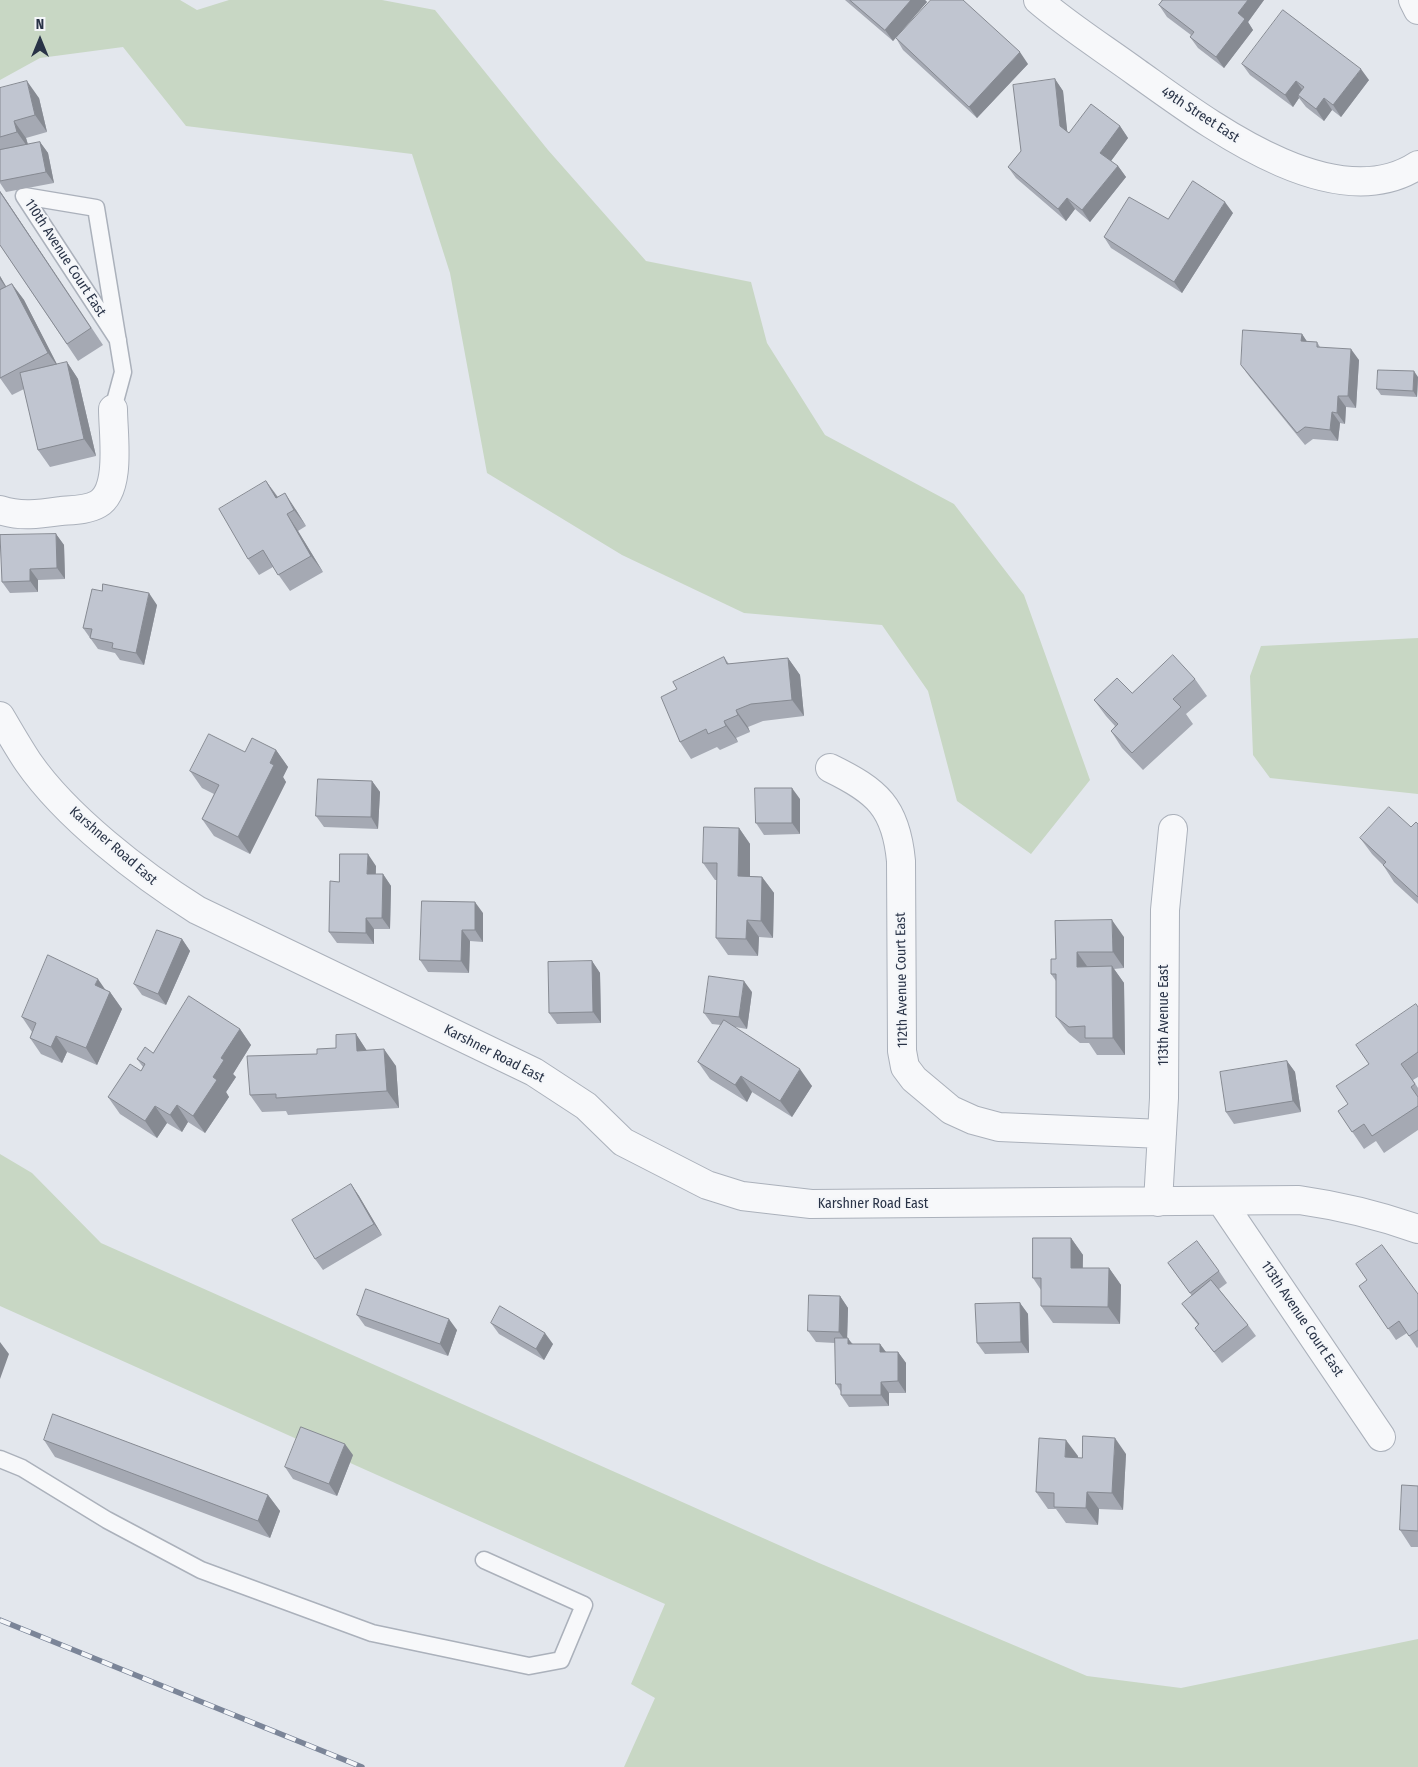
<!DOCTYPE html>
<style>
body{margin:0}
#map{position:relative;width:1418px;height:1767px;overflow:hidden;background:#e3e7ed;font-family:"Fira Sans Condensed",sans-serif}
canvas{display:block}
.north{position:absolute;left:15px;top:15px;width:50px;height:50px;-webkit-text-stroke:4px #f4f6f9;paint-order:stroke;rotate:0deg;font-size:14px;font-weight:700;line-height:20px;text-align:center;color:#293347}
.north::after{content:'';display:block;margin:auto;width:18px;height:22px;background:#293347;clip-path:polygon(50% 0,100% 100%,50% 72%,0 100%)}
</style>
<div id="map">
<canvas width="1418" height="1767"></canvas>
<div class="north">N</div>
</div>
<script>
const ctx = document.querySelector('canvas').getContext('2d');
ctx.lineJoin = 'round';
function paint(path, color) {
  ctx.fillStyle = color;
  ctx.fill(path, 'evenodd');
}
function stroke(path, color, width, dash) {
  ctx.strokeStyle = color;
  ctx.lineWidth = width;
  ctx.lineCap = dash ? 'butt' : 'round';
  ctx.setLineDash(dash || []);
  ctx.stroke(path);
}
function label(font, color, halo, rows, align = 'center') {
  ctx.font = font + ' "Fira Sans Condensed",sans-serif';
  ctx.lineWidth = 4;
  ctx.setLineDash([]);
  ctx.textBaseline = 'middle';
  ctx.strokeStyle = halo;
  ctx.fillStyle = color;
  for (const [text, x, y, turn = 0] of rows) {
    ctx.save();
    ctx.translate(x, y);
    ctx.rotate((+turn || 0) * Math.PI / 180);
    ctx.textAlign = isNaN(turn) ? turn : align;
    if (halo) ctx.strokeText(text, 0, 0);
    ctx.fillText(text, 0, 0);
    ctx.restore();
  }
}
const green = new Path2D(`
 M0,0H180L197,10L229,0H382L435,10L548,150L646,261L751,282L767,343L825,435L954,504L1024,595L1090,780L1031,854L957,801L928,691L882,625L744,613L622,555L487,473L450,273L412,154L186,126L123,47L40,58L0,80Z
 M1418,638V794L1270,778L1253,755L1250,676L1261,646Z
 M0,1154L32,1173L101,1243L819,1563L1087,1676L1181,1688L1418,1639V1767H624L655,1698L631,1684L665,1604L0,1306Z`);
const service = new Path2D(`
 M113,409L123,372L96,208L24,196L118,340
 M0,1459L22,1468L107,1520L201,1570L372,1633L529,1666L561,1660L584,1605L484,1560`);
const minor = new Path2D(`
 M1038,0C1068,26 1103,48 1136,72C1204,120 1333,221 1418,165
 M1413,0L1418,10
 M0,510C20,517 40,514 61,511C72,510 88,510 98,504C122,490 113,434 113,409
 M0,716C9,731 18,747 28,762C66,817 140,874 197,910L534,1072L586,1106L623,1142L707,1185L742,1196L811,1204L1299,1200C1341,1206 1378,1215 1418,1229
 M830,768C877,791 896,807 901,861L902,1051L905,1067L914,1079L951,1110L973,1120L999,1127L1162,1134
 M1221,1201L1381,1437
 M1158,1202L1164,1098L1165,910L1173,829`);
const rail = new Path2D(`
 M0,1620L362,1767`);
const wall = new Path2D(`
 M845,0H925L927,2L893,41Z
 M1161,0H1264L1248,22L1253,30L1224,68L1198,48L1190,37L1191,35L1167,17L1159,5L1162,1Z
 M896,38L1028,64L977,118L903,50Z
 M1242,64L1369,80L1341,117L1332,110L1324,121L1306,107L1299,98L1293,107L1250,75Z
 M1055,79L1063,91L1067,132L1069,133L1120,126L1128,138L1111,161L1118,166L1126,177L1090,222L1075,209L1066,221L1016,178L1008,167L1021,151Z
 M0,88L39,98L47,132L26,138L28,144L40,142L48,153L54,183L6,192L0,183Z
 M0,191L103,345L78,361L0,245Z
 M1233,213L1182,293L1111,248L1104,237L1168,219Z
 M0,276L6,287L12,284L24,300L57,365L67,362L78,379L96,456L50,467L38,450L24,389L12,395L0,378Z
 M1302,334L1307,342H1317L1320,347L1359,360L1356,408L1346,407L1345,424L1340,423L1338,441L1313,439L1305,445L1249,376L1241,365Z
 M1418,377L1417,397L1381,395L1377,389Z
 M266,481L278,497L296,510L306,526L298,531L323,572L290,591L273,567L259,575L248,559Z
 M56,534L64,545L65,579L38,580V592L10,593L2,582Z
 M157,605L144,665L120,660L115,653L98,649L83,628Z
 M724,657L729,664L788,658L800,675L804,716L763,721L748,727L750,732L736,738L738,742L720,750L717,747L691,759L680,742L677,689Z
 M1195,679L1207,696L1186,714L1193,724L1143,770L1122,748L1111,731L1115,726L1106,716L1094,700L1132,693Z
 M276,750L288,767L283,777L286,782L250,854L214,836L202,819L214,794L202,788L190,771L245,752Z
 M372,781L380,792L378,829L324,827L316,816Z
 M800,799V834L764,835L756,823Z
 M1418,824V904L1394,882L1383,865L1372,854L1360,838L1411,827Z
 M739,828L750,844V876L762,877L774,893L773,938L759,937L758,956L728,955L716,938L717,880H715L703,863Z
 M376,866V874H383L391,886L390,929H374V944L337,943L329,932L339,882Z
 M483,913V942L470,941L469,973L428,972L420,960Z
 M1124,937V968L1114,969L1124,983L1125,1055H1097L1089,1043H1080L1068,1033L1056,1017V981L1051,974L1056,959Z
 M182,939L190,951L166,1005L142,995L134,984Z
 M592,961L600,973L601,1023L557,1024L549,1013Z
 M106,990L110,992L122,1009L97,1065L67,1052L62,1063L41,1054L30,1038L32,1032L22,1017Z
 M752,992L747,1029L735,1027L812,1086L792,1117L752,1092L747,1102L710,1079L698,1062L721,1025L712,1024L704,1013Z
 M1418,1007V1077L1413,1080L1418,1088V1130L1384,1153L1376,1141L1364,1149L1338,1111L1348,1104L1369,1064Z
 M240,1029L251,1045L233,1074L236,1077L226,1092L229,1097L205,1133L188,1122L182,1132L167,1123L157,1138L120,1114L108,1097L141,1071L143,1067L137,1059L153,1053Z
 M356,1034L367,1051L396,1066L399,1108L288,1115L286,1111L262,1112L250,1095L317,1054L336,1048Z
 M1287,1061L1295,1072L1301,1112L1234,1124L1226,1112Z
 M351,1184L359,1196L382,1235L323,1270L315,1259Z
 M1071,1238L1083,1255V1268H1109L1121,1285L1120,1324L1053,1323L1041,1306V1290L1033,1278Z
 M1168,1263L1219,1271L1227,1283L1219,1289L1248,1325L1256,1336L1222,1363L1195,1328L1198,1325L1182,1304L1192,1296Z
 M1359,1286L1418,1294V1347L1417,1348L1407,1333L1396,1340Z
 M840,1296L848,1308L847,1338L853,1344H880L886,1352H898L906,1363V1393H889V1406L849,1407L841,1395V1392L836,1384L835,1343L816,1342L808,1331Z
 M1020,1303L1028,1314L1029,1353L985,1354L977,1343Z
 M357,1315L457,1330L448,1356L365,1326Z
 M491,1323L553,1344L544,1360L499,1334Z
 M44,1440L268,1495L280,1511L270,1538L55,1457Z
 M1126,1454L1123,1510L1099,1509L1098,1525L1066,1523L1056,1509H1048L1036,1492L1078,1456V1458H1082Z
 M353,1455L337,1496L293,1479L285,1467Z
 M1418,1486V1547H1411L1400,1530Z`);
const shadedWall = new Path2D(`
 M911,0H925L927,2L893,41L885,30Z
 M1248,0H1264L1248,22L1253,30L1224,68L1216,57L1238,13Z
 M1020,52L1028,64L977,118L969,107Z
 M1361,69L1369,80L1341,117L1333,105Z
 M1055,79L1063,91L1068,138L1060,126Z
 M27,81L39,98L47,132L35,115Z
 M1296,81L1304,92L1298,95L1299,98L1293,107L1285,95Z
 M1324,98L1332,110L1324,121L1316,109Z
 M14,121L26,138L29,149L17,132Z
 M1120,126L1128,138L1108,165L1100,153Z
 M40,142L48,153L54,183L46,172Z
 M1118,166L1126,177L1090,222L1082,210Z
 M0,191L103,345L0,192Z
 M1067,198L1075,209L1066,221L1058,209Z
 M1225,202L1233,213L1182,293L1174,282Z
 M0,276L13,298L0,279Z
 M12,284L24,300L60,370L48,353Z
 M1302,334L1310,346L1301,341Z
 M1351,349L1359,360L1356,408L1348,396Z
 M67,362L78,379L96,456L84,439Z
 M1414,371L1418,377L1417,397L1413,391Z
 M1338,396L1346,407L1345,424L1337,413Z
 M1332,412L1340,423L1338,441L1330,430Z
 M266,481L278,498L288,515L276,498Z
 M285,493L296,510L306,526L294,510Z
 M287,514L298,531L323,572L311,556Z
 M56,534L64,545L65,579L57,568Z
 M30,569L38,580V592L30,581Z
 M149,593L157,605L144,665L136,653Z
 M788,658L800,675L804,716L792,700Z
 M736,710L748,727L750,732L738,715Z
 M724,721L736,738L738,742L726,726Z
 M276,750L288,767L283,777L286,782L250,854L238,837L270,763Z
 M372,781L380,792L378,829L371,817Z
 M792,788L800,799V834L792,823Z
 M739,828L750,844V893L738,876Z
 M368,854L376,866L375,886L367,874Z
 M383,874L391,886L390,929L382,918Z
 M762,877L774,893L773,938L761,921Z
 M475,902L483,913V942L475,930Z
 M366,918L374,929V944L366,933Z
 M747,920L759,937L758,956L746,939Z
 M1112,920L1124,937V968L1113,952Z
 M462,930L470,941L469,973L461,961Z
 M182,939L190,951L166,1005L158,994Z
 M1077,952L1089,969L1077,967Z
 M592,961L600,973L601,1023L593,1012Z
 M1112,966L1124,983L1125,1055L1113,1038Z
 M98,979L109,995L110,992L122,1009L97,1065L86,1048L95,985Z
 M744,981L752,992L747,1029L739,1017Z
 M240,1029L251,1045L233,1074L236,1077L226,1092L229,1097L205,1133L193,1116L221,1058Z
 M356,1034L367,1051H357Z
 M56,1036L67,1052L62,1063L51,1047Z
 M384,1049L396,1066L399,1108L387,1091Z
 M1287,1061L1295,1072L1301,1112L1293,1101Z
 M800,1069L812,1086L792,1117L780,1101Z
 M741,1076L752,1092L747,1102L735,1085Z
 M177,1105L188,1122L182,1132L170,1115Z
 M155,1106L167,1123L157,1138L145,1121Z
 M351,1184L359,1196L382,1235L374,1224Z
 M1071,1238L1083,1255L1082,1285L1071,1268Z
 M1109,1268L1121,1285L1120,1324L1108,1307Z
 M840,1296L848,1308L847,1343L839,1332Z
 M1020,1303L1028,1314L1029,1353L1021,1342Z
 M449,1319L457,1330L448,1356L440,1344Z
 M545,1333L553,1344L544,1360L536,1349Z
 M848,1338L856,1350L848,1344Z
 M0,1342L9,1354L0,1379Z
 M880,1344L888,1355L880,1352Z
 M898,1352L906,1363V1393L898,1381Z
 M881,1382L889,1393V1406L881,1395Z
 M1115,1438L1126,1454L1123,1510L1112,1493Z
 M1066,1440L1078,1456L1077,1474L1065,1457Z
 M345,1444L353,1455L337,1496L329,1484Z
 M1087,1492L1099,1509L1098,1525L1086,1508Z
 M268,1495L280,1511L270,1538L258,1521Z`);
const building = new Path2D(`
 M850,0H911L885,30Z
 M931,0H963L1020,52L969,107L896,38Z
 M1163,0H1248L1238,13L1245,19L1216,57L1190,37L1194,32L1159,5Z
 M1283,10L1361,69L1333,105L1324,98L1316,109L1298,95L1304,87L1296,81L1285,95L1242,64Z
 M1055,79L1060,126L1069,133L1091,104L1120,126L1100,153L1118,166L1082,210L1067,198L1058,209L1008,167L1021,151L1013,85Z
 M27,81L35,115L14,121L17,132L0,137V88Z
 M40,142L46,172L0,181V150Z
 M1193,181L1225,202L1174,282L1104,237L1129,197L1168,219Z
 M0,192L91,328L67,344L0,245Z
 M12,284L48,353L0,378V290Z
 M1243,330L1302,334L1301,341L1317,342V347L1351,349L1348,396H1338L1337,413L1332,412L1330,430L1305,427L1297,433L1241,365Z
 M67,362L84,439L38,450L20,373Z
 M1378,370L1414,371L1413,391L1377,389Z
 M266,481L276,498L285,493L294,510L287,514L311,556L278,575L263,550L248,559L219,509Z
 M56,534L57,568L30,569V581L2,582L0,535Z
 M103,584L149,593L136,653L112,648L113,643L90,638L92,629L83,628L92,589L102,591Z
 M1173,655L1195,679L1173,699L1181,707L1132,753L1111,731L1118,724L1094,700L1117,678L1132,693Z
 M724,657L727,664L788,658L792,700L751,704L736,710L738,715L724,721L726,726L708,734L706,729L680,742L661,697L677,689L673,682Z
 M209,734L245,752L252,738L276,750L270,763L274,765L238,837L202,819L219,785L190,771Z
 M318,779L372,781L371,817L316,816Z
 M755,788H792V823H756Z
 M1389,807L1411,827L1416,822L1418,824V897L1383,865L1386,862L1360,838Z
 M704,827L739,828L738,876L762,877L761,921L747,920L746,939L716,938L717,863H703Z
 M340,854H368L367,874H383L382,918H366V933L329,932L330,881L339,882Z
 M422,901L475,902V930H462L461,961L420,960Z
 M1112,920L1113,952H1077V967L1112,966L1113,1038H1085V1026L1069,1027L1056,1017V974H1051V959H1056L1055,921Z
 M157,930L182,939L158,994L134,984Z
 M48,955L98,979L95,985L110,992L86,1048L56,1036L51,1047L30,1038L36,1023L22,1017Z
 M592,961L593,1012L549,1013L548,962Z
 M709,976L744,981L739,1017L704,1013Z
 M189,996L240,1029L221,1058L224,1060L213,1077L217,1080L193,1116L177,1105L170,1115L155,1106L145,1121L108,1097L130,1064L141,1071L145,1064L137,1059L145,1047L153,1053Z
 M1416,1004L1418,1007V1052L1401,1064L1415,1084L1411,1087L1418,1097V1106L1372,1136L1364,1124L1352,1132L1338,1111L1348,1104L1336,1086L1369,1064L1356,1045Z
 M724,1020L800,1069L780,1101L741,1076L735,1085L698,1062Z
 M356,1034L357,1051L384,1049L387,1091L276,1098V1094L250,1095L247,1056L317,1054V1049L336,1048V1035Z
 M1287,1061L1293,1101L1226,1112L1220,1072Z
 M351,1184L374,1224L315,1259L292,1220Z
 M1033,1238H1071V1268H1109L1108,1307L1041,1306V1278H1033Z
 M1197,1241L1219,1271L1190,1293L1168,1263Z
 M1382,1245L1418,1294V1330L1409,1336L1399,1321L1388,1329L1359,1286L1367,1280L1356,1264Z
 M1211,1280L1248,1325L1214,1352L1195,1328L1199,1324L1182,1304Z
 M366,1289L449,1319L440,1344L357,1315Z
 M809,1295L840,1296L839,1332L808,1331Z
 M1020,1303L1021,1342L977,1343L975,1304Z
 M500,1306L545,1333L536,1349L491,1323Z
 M835,1338H848V1344H880V1352H898V1381L881,1382V1395H841V1384H836Z
 M53,1414L268,1495L258,1521L44,1440Z
 M301,1427L345,1444L329,1484L285,1467Z
 M1083,1436L1115,1438L1112,1493L1087,1492L1086,1508L1054,1507V1493L1036,1492L1039,1438L1066,1440L1065,1457L1082,1458Z
 M1402,1485L1418,1486V1531L1400,1530Z`);
const streetNames = [
 ["49th Street East",1200,115,33],
 ["110th Avenue Court East",65,258,57],
 ["Karshner Road East",113,846,41],
 ["112th Avenue Court East",902,980,-91],
 ["113th Avenue East",1164,1015,-90],
 ["Karshner Road East",494,1054,27],
 ["Karshner Road East",873,1204],
 ["113th Avenue Court East",1302,1319,56]
];
paint(green, '#c8d7c4');
stroke(service, '#abb1bb', 19);
stroke(minor, '#abb1bb', 30);
stroke(service, '#f7f8fa', 16);
stroke(minor, '#f7f8fa', 28);
stroke(rail, '#7b8598', 5.5);
stroke(rail, '#f4f6f9', 4, [11]);
paint(wall, '#a5a9b3');
paint(shadedWall, '#868a92');
paint(building, '#c0c5d0');
stroke(building, '#868a92', 1);
label('14px', '#293347', '#f4f6f9', streetNames);
</script>
